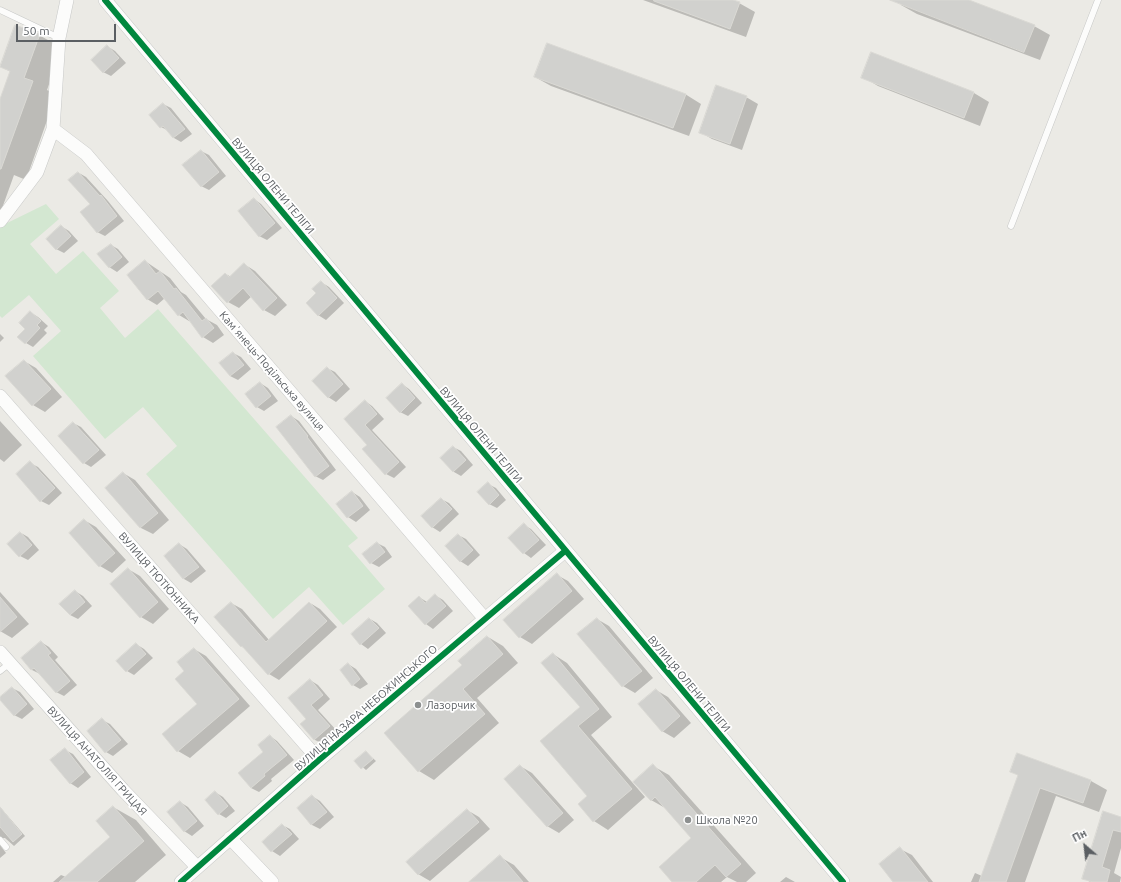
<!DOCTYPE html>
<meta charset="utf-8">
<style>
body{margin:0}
#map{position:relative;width:1121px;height:882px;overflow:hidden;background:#ebeae5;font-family:Ubuntu,sans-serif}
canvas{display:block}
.north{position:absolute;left:1065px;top:826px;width:40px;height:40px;-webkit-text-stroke:3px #fff;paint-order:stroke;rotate:332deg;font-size:11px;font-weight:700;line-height:16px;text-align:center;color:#5b5f63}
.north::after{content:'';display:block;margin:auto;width:14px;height:18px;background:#5b5f63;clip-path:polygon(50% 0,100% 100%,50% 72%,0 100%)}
.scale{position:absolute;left:16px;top:24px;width:100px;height:18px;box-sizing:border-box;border:2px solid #5b5f63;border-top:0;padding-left:5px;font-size:12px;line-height:14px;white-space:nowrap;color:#5b5f63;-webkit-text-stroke:3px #fff;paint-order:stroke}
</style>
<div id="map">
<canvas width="1121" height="882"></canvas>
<div class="north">Пн</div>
<div class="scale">50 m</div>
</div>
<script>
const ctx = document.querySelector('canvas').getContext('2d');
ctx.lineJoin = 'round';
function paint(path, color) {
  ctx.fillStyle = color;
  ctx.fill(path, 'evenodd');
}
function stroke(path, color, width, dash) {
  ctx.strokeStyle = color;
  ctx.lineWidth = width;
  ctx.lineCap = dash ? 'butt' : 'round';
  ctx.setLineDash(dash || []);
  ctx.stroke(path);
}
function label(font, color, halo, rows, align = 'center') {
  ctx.font = font + ' Ubuntu,sans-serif';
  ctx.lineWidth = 3.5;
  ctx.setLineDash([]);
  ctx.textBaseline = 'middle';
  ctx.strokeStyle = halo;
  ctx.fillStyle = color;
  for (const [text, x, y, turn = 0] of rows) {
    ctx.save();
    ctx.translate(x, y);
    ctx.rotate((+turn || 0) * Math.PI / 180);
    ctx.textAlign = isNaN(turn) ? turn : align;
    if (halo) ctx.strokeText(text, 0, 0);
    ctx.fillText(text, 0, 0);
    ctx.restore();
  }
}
const green = new Path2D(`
 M46,204L59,219L30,244L56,274L83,251L119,291L100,308L125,338L158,309L358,538L348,546L385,589L343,625L309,587L273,619L146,474L177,446L143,407L105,439L33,356L61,331L29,295L2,318L0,316V228L3,225Z`);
const shadow = new Path2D(`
 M643,0H730L739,3L755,12L746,37Z
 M903,0H967L1034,26L1050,35L1040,60L917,14L901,5Z
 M39,35L62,48L47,90L56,95L26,180L14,175L0,214V102L11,72L1,67Z
 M107,46L115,51L126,63L111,76L103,72Z
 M535,77L685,94L701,104L689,136L551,86Z
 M863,77L974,93L989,102L980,126L878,86Z
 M746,97L758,104L742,150L712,139L700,132Z
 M163,104L171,108L192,134L181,142L174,138L169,131L161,127Z
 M201,151L209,155L226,176L209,190L201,186Z
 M79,173L86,177L108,201L124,221L105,236L97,232L91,204Z
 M254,199L261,204L282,228L267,240L259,236Z
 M61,226L69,231L78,241L64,253L56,249Z
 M111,245L118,249L129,262L117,272L109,267Z
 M145,261L170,278L181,292L186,295L206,319L217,325L224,335L213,343L203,337L190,320L189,321L179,315L165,298L157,305L147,299Z
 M244,264L255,271L287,305L275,316L264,310L252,296L239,308L228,302L226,274L231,277Z
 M321,282L329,287L344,303L326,320L318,315V293Z
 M30,312L38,317L48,326L44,330L47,333L33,347L26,343V329Z
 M0,334L4,338L0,342Z
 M233,353L241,357L251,369L238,380L230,376Z
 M24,361L36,368L62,397L45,412L33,405Z
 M327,368L335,372L350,389L336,402L328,397Z
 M260,383L268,388L278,401L264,411L257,407Z
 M402,384L409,389L422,403L408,416L400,412Z
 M365,401L372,406L384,419L372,430L406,467L394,478L386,474L368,445L345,419Z
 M291,416L299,421L336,470L323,480L315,476Z
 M0,421L22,445L4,462L0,459Z
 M73,423L81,427L106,455L91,467L84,463Z
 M453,447L461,451L473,465L461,476L454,472L441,458Z
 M30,463L38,467L62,493L49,505L41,501Z
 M123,473L135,480L169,520L153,534L141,528L106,488Z
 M488,484L496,488L506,500L497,508L489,504Z
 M352,492L360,497L370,510L356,522L348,517L337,504Z
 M441,499L449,503L459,514L440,532L432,527Z
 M84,520L96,527L126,560L112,573L100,566Z
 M524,525L531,529L546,545L531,558L524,553Z
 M21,533L28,537L39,550L28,560L20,556Z
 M458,535L466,539L480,555L468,566L460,561Z
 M377,543L385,547L392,557L379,567L371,563Z
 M179,544L187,549L206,571L191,583L184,579L165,556Z
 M128,569L140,576L169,609L153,624L141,617Z
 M557,575L568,581L584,599L532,644L520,637L505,620Z
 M75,591L83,596L92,606L78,619L70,615L61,604Z
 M0,592L29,624L12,638L0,631Z
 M435,595L443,600L453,611L433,629L426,624L419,597L427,602Z
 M231,603L242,609L269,640L310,603L320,609L337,627L279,680L269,674L245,649L241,646Z
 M370,619L377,623L386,633L368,649L361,644Z
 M597,619L609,626L653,678L635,693L623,686L579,634Z
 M488,637L503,646L518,663L477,698L499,723L434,780L419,771L464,665Z
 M41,642L49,647L58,657L55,660L77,685L64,696L56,692L40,674L32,670L22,658Z
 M136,644L144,649L153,658L134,675L127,671Z
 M194,649L206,656L250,706L190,758L178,751L198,704L186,671Z
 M553,654L567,663L612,717L591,735L645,797L608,830L594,821L579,804L589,796L542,741L581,707Z
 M348,664L356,669L368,684L360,689L353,685Z
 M310,680L318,685L330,699L318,710L337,731L323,744L315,740L301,724L307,719Z
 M12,688L20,692L34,709L22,719L14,715Z
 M656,690L668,697L691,723L674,738L662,731Z
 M102,720L110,724L128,744L113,756L106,752Z
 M270,736L277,741L294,760L271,779L272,781L259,792L251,788Z
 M65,750L73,754L91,777L78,788L70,783Z
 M366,752L376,761L366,770L356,761Z
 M1017,754L1091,781L1107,790L1099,812L1056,796L1025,882H971L975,873L982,876L1019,776L1011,771Z
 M520,766L532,773L574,820L559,833L547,826Z
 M653,766L669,775L756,873L746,882H737L727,877L721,882H673L693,839L667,809L651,800Z
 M215,792L223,797L235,811L226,818L219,814Z
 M312,796L320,801L334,817L320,829L312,825L298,809Z
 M180,802L188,807L204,826L192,836L184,831Z
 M0,807L25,836L14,846L5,838H1L0,840Z
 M113,807L136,820L166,855L135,882H53L61,875L66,877L111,837Z
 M467,810L479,817L490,829L430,881L418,874Z
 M1104,813L1121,818V848L1114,873L1121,877L1120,882H1090L1084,878Z
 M282,825L290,829L299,839L280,856L272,851L263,842Z
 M0,845L6,853L0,858Z
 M900,849L912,855L933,882H894Z
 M500,857L514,865L529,882H470Z
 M786,877L795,882H780Z`);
const building = new Path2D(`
 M654,0H733L740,2L730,29L654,1Z
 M890,0H969L1035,25L1024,52Z
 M15,25L40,34L24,78L33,81L1,169H0V99L10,71L0,67Z
 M547,43L686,94L673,128L534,77Z
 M107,45L119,58L103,73L91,60Z
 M871,52L974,92L964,118L861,78Z
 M716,85L747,96L730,144L699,133Z
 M163,103L185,129L173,138L163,126L160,128L149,115Z
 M201,150L219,172L201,187L182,165Z
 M78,172L100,196L101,195L117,216L97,233L80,212L90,204L68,180Z
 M254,198L275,223L259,237L238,211Z
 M61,225L71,236L56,250L46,239Z
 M111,244L122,257L109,268L97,254Z
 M145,260L156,274L160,271L174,289L176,288L202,321L206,318L214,328L202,338L183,312L178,316L158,291L147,300L127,275Z
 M244,263L277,298L263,311L243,288L227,303L211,286L225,273L229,277Z
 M321,281L337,298L318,316L306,303L316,293L312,289Z
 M30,311L41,321L37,325L40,328L25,344L17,337L25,329L19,323Z
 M233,352L244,365L230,376L219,363Z
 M24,360L51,389L32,406L5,376Z
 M327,367L343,384L328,398L312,381Z
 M260,382L271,396L256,408L245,394Z
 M402,383L415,398L400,413L386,398Z
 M365,400L377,414L365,425L399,462L385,475L362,449L367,445L344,419Z
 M291,415L308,436L307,437L329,466L315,477L276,427Z
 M73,422L99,450L83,464L58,436Z
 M453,446L466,460L453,472L440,458Z
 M30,461L55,488L40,502L16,474Z
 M123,472L158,513L140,528L105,488Z
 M488,482L499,495L489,505L477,492Z
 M352,491L363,506L347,518L336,504Z
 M441,498L452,509L432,528L421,516Z
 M84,519L115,553L99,567L69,533Z
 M524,523L539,540L523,554L508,538Z
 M20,532L32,545L19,557L7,544Z
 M458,534L473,550L460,562L445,546Z
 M377,542L385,552L370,564L362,554Z
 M179,543L199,567L183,579L164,556Z
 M128,568L158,602L140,618L110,584Z
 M557,573L572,591L519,638L503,620Z
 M75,590L85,602L70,615L59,604Z
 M435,594L446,606L425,625L408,606L419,596L425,603Z
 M0,597L17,617L0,632Z
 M231,602L266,642L309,602L327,621L268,675L242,646L241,647L214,617Z
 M369,618L379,628L360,645L351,634Z
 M597,618L642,671L622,687L577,634Z
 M487,636L503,654L463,689L485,714L418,772L384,733L462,665L458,661Z
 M41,641L51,653L48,655L70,681L56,693L34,668L31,670L21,658Z
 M136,643L146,654L126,672L116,661Z
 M194,648L239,699L177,752L162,734L197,704L175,679L184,671L177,662Z
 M553,653L599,709L578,726L632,789L593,822L578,804L587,796L540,741L580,707L541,663Z
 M348,663L360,679L352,686L340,670Z
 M310,679L323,695L311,705L330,726L314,740L300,724L306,719L288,698Z
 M12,687L27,704L14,716L0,700V697Z
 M656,689L680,716L662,732L638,704Z
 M102,718L121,740L105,753L87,731Z
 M270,735L287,755L264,774L265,776L251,788L238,773L263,752L258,745Z
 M65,748L84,772L70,784L50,760Z
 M366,751L373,759L361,769L354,761Z
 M1017,753L1091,780L1083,803L1040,788L1006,882H979L1018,775L1010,772Z
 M653,764L741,864L726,877L715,865L696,882H672L659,867L691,838L655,797L651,801L633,782Z
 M520,765L563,813L547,827L504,779Z
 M215,791L228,806L218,815L205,800Z
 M312,795L327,812L311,825L297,808Z
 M180,801L197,821L184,832L167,812Z
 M113,806L144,841L97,882H59L110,837L96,821Z
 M0,807L22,834L13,842L0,827Z
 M467,809L479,822L418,875L406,862Z
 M1103,811L1121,817V832L1113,830L1102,867L1110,870L1107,882H1093L1082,879Z
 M282,824L292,834L271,852L262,842Z
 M900,847L928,882H893L879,864Z
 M500,855L523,882H469Z`);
const service = new Path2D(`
 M0,10L59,38
 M1011,226L1098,0
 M0,671L10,663
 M0,840L6,847`);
const minor = new Path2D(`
 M105,0L843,882
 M53,129L86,154L485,619
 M0,221L37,172L53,129L59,38L67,0
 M0,396L319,760
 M0,652L123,790L197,867
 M230,838L272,882
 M181,882L319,760L565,551`);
const cycleway = new Path2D(`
 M105,0L843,882
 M181,882L319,760L565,551`);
const markers = [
 [418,705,4,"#8d9090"],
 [688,820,4,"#8d9090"]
];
const streetNames = [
 ["ВУЛИЦЯ ОЛЕНИ ТЕЛІГИ",273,186,50],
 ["Камʼянець-Подільська вулиця",272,371,49],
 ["ВУЛИЦЯ ОЛЕНИ ТЕЛІГИ",481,435,50],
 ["ВУЛИЦЯ ТЮТЮННИКА",159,578,49],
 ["ВУЛИЦЯ ОЛЕНИ ТЕЛІГИ",689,684,50],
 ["ВУЛИЦЯ НАЗАРА НЕБОЖИНСЬКОГО",366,708,-41],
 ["ВУЛИЦЯ АНАТОЛІЯ ГРИЦАЯ",97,761,48]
];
const poiNames = [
 ["Лазорчик",426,705],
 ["Школа №20",696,820]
];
paint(green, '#d3e7d1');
paint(shadow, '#0003');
paint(building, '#d1d1ce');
stroke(building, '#dad9d4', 1);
stroke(service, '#c7c8c7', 7);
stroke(minor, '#c7c8c7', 14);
stroke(service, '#fcfcfb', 6);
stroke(minor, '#fcfcfb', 13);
stroke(cycleway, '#00873e', 6);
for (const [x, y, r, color] of markers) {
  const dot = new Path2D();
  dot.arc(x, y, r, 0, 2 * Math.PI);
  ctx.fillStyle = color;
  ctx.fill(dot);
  stroke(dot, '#fff', 1.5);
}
label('11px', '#5b5f63', '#fff', streetNames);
label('11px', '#5b5f63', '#fff', poiNames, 'left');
</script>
